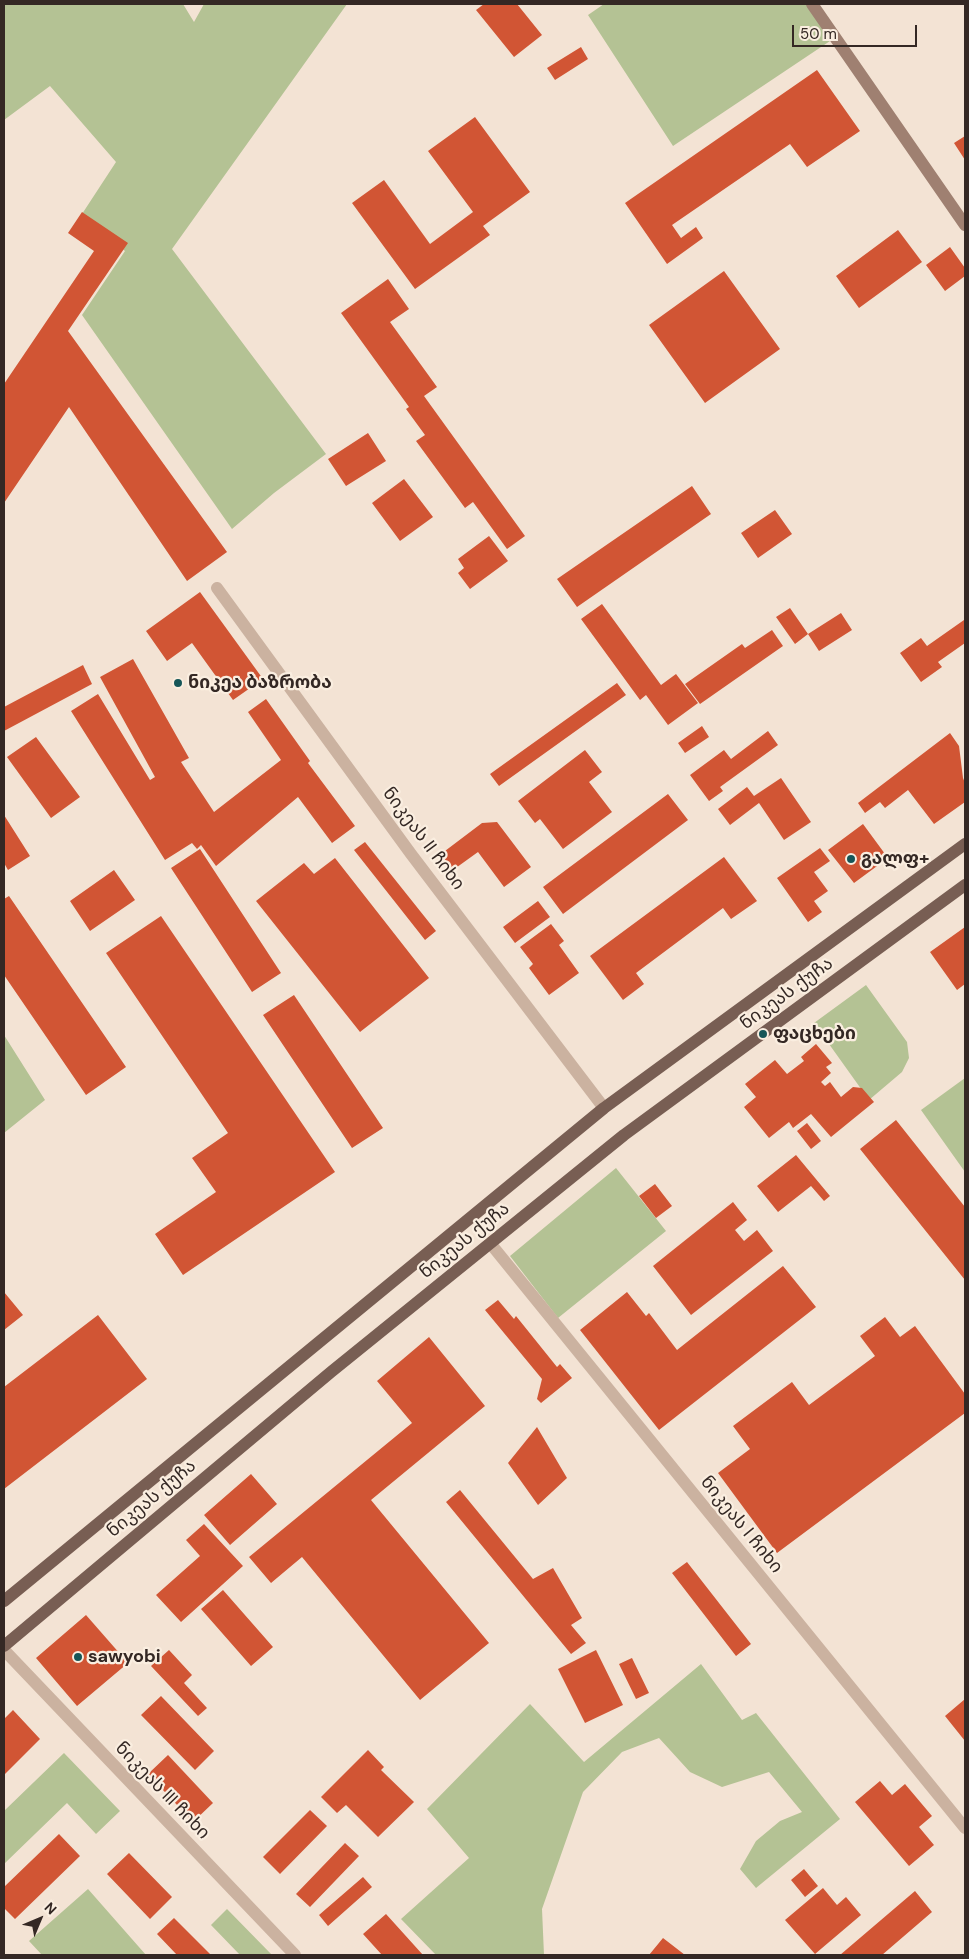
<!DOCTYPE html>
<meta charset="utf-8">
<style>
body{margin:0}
#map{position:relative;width:969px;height:1959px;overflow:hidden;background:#f3e3d4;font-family:"DM Sans",sans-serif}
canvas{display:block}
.frame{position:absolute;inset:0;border:5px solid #342824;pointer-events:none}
.north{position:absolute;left:15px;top:1894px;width:50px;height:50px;-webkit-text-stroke:4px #faeee0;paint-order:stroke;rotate:45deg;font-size:14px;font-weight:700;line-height:20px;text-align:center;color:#342824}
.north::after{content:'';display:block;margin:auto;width:18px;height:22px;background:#342824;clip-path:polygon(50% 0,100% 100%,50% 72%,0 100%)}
.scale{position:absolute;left:792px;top:25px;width:125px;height:22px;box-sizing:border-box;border:2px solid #342824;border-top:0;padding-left:6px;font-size:15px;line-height:18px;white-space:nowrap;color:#342824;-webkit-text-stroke:4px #faeee0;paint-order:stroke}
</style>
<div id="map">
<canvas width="969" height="1959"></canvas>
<div class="frame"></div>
<div class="north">N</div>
<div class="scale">50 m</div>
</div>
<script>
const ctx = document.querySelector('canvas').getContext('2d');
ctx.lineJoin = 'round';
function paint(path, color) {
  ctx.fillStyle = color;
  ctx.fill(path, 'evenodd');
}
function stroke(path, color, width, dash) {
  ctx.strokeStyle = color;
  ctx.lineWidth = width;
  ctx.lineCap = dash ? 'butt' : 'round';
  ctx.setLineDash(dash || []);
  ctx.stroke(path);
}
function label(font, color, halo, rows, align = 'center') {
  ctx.font = font + ' "DM Sans","Noto Sans Georgian",sans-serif';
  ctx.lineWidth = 4.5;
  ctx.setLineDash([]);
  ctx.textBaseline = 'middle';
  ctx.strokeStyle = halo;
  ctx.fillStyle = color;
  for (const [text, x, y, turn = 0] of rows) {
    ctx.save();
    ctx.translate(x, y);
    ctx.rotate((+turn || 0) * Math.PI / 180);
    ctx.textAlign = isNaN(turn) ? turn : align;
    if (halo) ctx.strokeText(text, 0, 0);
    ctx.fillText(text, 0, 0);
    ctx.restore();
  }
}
const green = new Path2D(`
 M4,4H183L194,22L204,4H347L172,249L326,454L274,493L232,529L82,315L125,251L82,214L116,162L50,86L4,120Z
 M604,4H812L836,37L673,146L588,15Z
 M866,985L907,1042L909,1058L902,1072L869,1100L814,1023Z
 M4,1035L45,1100L4,1133Z
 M965,1078V1172L921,1110Z
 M616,1168L666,1231L558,1318L510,1256Z
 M701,1664L742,1720L756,1713L840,1819L756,1888L740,1869L756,1841L780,1821L802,1812L769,1772L722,1787L690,1772L659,1738L622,1752L583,1792L542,1909L544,1955H436L401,1919L469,1858L427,1809L530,1704L584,1762Z
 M64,1753L120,1811L96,1834L67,1803L4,1864V1811Z
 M88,1889L146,1955H42L29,1941Z
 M227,1909L272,1955H240L211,1925Z`);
const building = new Path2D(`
 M484,4H517L542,35L514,57L476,10Z
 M581,47L588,59L555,80L547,68Z
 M817,70L860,131L807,167L790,144L672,225L681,238L696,227L703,238L667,264L625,203Z
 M475,117L530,192L483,226L490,235L415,289L352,203L384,180L430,244L473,212L428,151Z
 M965,136V160L954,143Z
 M82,212L128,243L68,331L227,552L187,581L69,407L4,503V384L94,251L68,233Z
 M898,230L922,262L859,308L836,276Z
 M950,247L965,268V276L945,291L926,265Z
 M724,271L780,349L705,403L649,325Z
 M388,279L409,309L390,322L437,387L424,396L525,536L507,549L473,502L465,508L416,441L425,435L406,409L409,407L341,313Z
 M368,433L386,461L346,486L328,459Z
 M404,479L433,517L400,541L372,503Z
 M692,486L711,514L577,607L557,579Z
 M775,510L792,534L758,558L741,533Z
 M489,536L508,561L470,589L458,573L464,568L458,559Z
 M200,592L263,679L233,700L192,643L167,661L146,631Z
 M602,604L661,685L676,674L698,703L668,725L646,695L640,700L581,619Z
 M790,608L808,634L795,644L776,617Z
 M841,613L852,630L819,651L808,634Z
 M964,620L965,643L938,662L942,667L921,682L900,653L921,638L927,646Z
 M772,630L783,646L700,704L685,684L742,644L745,648Z
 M133,659L189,758L181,762L214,812L281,760L248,712L266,699L310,761L308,763L355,826L332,843L298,797L216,866L201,845L197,849L192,843L165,860L71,711L98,694L150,780L155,777L100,677Z
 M83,665L92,684L4,731V707Z
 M617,683L626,695L499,786L490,774Z
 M702,726L709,737L685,753L678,743Z
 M768,731L778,745L720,787L723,791L709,801L690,775L724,750L731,759Z
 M950,733L959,746L963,778L965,783V802L934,824L908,790L885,808L880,802L865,813L858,803Z
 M36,737L80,797L51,818L7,757Z
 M585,750L602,772L589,782L612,812L563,849L540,819L535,823L518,801Z
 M781,778L811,822L784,840L759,803L730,825L718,809L747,787L754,796Z
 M668,794L688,820L563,914L543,887Z
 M4,815L30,856L8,870L4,863Z
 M497,822L531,867L504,887L478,852L453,870L441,854L482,823Z
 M863,824L888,858L854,883L828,850Z
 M365,842L436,931L425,940L354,850Z
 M820,848L830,861L814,872L828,891L814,901L822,912L808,922L777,878Z
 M200,849L281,973L252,992L171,868Z
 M724,857L757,901L731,919L723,908L636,973L644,984L623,1000L590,956Z
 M335,858L429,978L360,1032L256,901L304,863L314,874Z
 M114,870L135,900L90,931L70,901Z
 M9,896L126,1067L86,1095L4,975V899Z
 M538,901L550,917L515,943L503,927Z
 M161,916L335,1172L183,1275L155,1234L216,1192L192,1158L228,1133L106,953Z
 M551,924L564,941L559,945L579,973L549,995L529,968L533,964L520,947Z
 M965,927V984L957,990L930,952Z
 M294,995L383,1128L352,1148L263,1015Z
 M816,1044L832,1063L826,1067L831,1073L821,1082L825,1086L830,1082L841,1097L853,1087L862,1088L874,1102L831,1137L811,1114L793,1128L789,1122L769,1138L744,1107L756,1097L745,1084L775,1060L787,1074L804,1061L801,1057Z
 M896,1120L965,1207V1280L860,1149Z
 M807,1123L821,1141L811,1149L797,1131Z
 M796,1155L830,1196L824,1201L811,1186L778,1212L757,1186Z
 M655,1184L672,1206L656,1218L639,1196Z
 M733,1202L747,1220L735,1230L744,1241L757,1230L773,1251L691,1315L653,1266Z
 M783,1266L816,1307L659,1430L580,1330L627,1292L646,1316L649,1313L677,1350Z
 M4,1292L23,1315L4,1330Z
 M498,1300L514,1319L516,1316L557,1367L560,1364L572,1378L541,1403L537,1399L542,1379L485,1310Z
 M98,1315L147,1379L4,1489V1387Z
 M885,1317L900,1337L915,1326L965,1394V1413L777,1553L718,1473L750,1449L733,1426L792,1382L809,1405L875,1356L860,1336Z
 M429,1337L485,1406L371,1500L489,1643L420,1700L302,1557L271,1583L249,1557L412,1423L377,1381Z
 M537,1427L567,1478L538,1505L508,1463Z
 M251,1474L277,1504L230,1545L204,1515Z
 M460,1490L533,1579L553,1568L582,1618L571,1625L586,1643L571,1654L446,1502Z
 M204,1524L243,1566L181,1622L156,1595L200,1556L186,1540Z
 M687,1562L751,1644L736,1656L672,1573Z
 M223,1590L273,1647L251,1666L201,1609Z
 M86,1615L128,1663L77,1706L36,1658Z
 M169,1650L192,1675L184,1683L207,1708L198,1716L151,1666Z
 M596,1650L623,1705L585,1723L558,1669Z
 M632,1658L649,1693L636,1699L619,1664Z
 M161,1696L214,1751L195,1770L141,1715Z
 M965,1699V1741L945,1716Z
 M13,1710L40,1739L4,1775V1719Z
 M368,1750L384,1767L381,1770L414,1802L378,1837L346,1805L337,1813L321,1797Z
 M168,1755L213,1803L193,1822L148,1774Z
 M880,1781L892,1795L905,1784L932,1816L919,1827L934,1845L909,1866L855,1802Z
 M310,1810L327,1826L280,1874L263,1857Z
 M59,1834L80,1856L15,1919L4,1908V1887Z
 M345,1843L359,1856L310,1907L296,1894Z
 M129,1853L172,1897L150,1919L107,1874Z
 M804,1869L818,1886L805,1897L791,1880Z
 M363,1877L372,1887L328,1926L319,1915Z
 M823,1888L837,1905L846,1897L861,1915L815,1954L785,1920Z
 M915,1891L932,1912L882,1955H840Z
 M386,1914L423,1955H382L363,1934Z
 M174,1918L211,1955H177L157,1934Z
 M663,1938L685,1955H649Z`);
const street = new Path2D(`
 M217,588L411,854L604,1108
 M490,1243L965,1828
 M4,1650L295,1955`);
const secondary = new Path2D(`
 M812,4L965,225`);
const primary = new Path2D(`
 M4,1601L604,1108L965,844
 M4,1646L331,1372L624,1135L965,885`);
const markers = [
 [178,683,5,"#165658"],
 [851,859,5,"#165658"],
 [763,1034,5,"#165658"],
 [78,1657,5,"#165658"]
];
const poiNames = [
 ["ნიკეა ბაზრობა",188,683],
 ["გალფ+",861,859],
 ["ფაცხები",773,1034],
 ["sawyobi",88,1657]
];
const streetNames = [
 ["ნიკეას II ჩიხი",423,839,53],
 ["ნიკეას ქუჩა",787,994,-36],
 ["ნიკეას ქუჩა",465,1241,-39],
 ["ნიკეას ქუჩა",152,1499,-40],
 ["ნიკეას I ჩიხი",741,1525,51],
 ["ნიკეას III ჩიხი",162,1791,46]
];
paint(green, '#b4c294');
paint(building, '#d15534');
stroke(street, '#cbb2a0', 12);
stroke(secondary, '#9f8071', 12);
stroke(primary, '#785e53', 12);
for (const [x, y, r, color] of markers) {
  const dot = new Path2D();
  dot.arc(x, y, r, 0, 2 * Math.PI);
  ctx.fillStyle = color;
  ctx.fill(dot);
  stroke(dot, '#faeee0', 2);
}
label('bold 18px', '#342824', '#faeee0', poiNames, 'left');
label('18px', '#342824', '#faeee0', streetNames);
</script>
